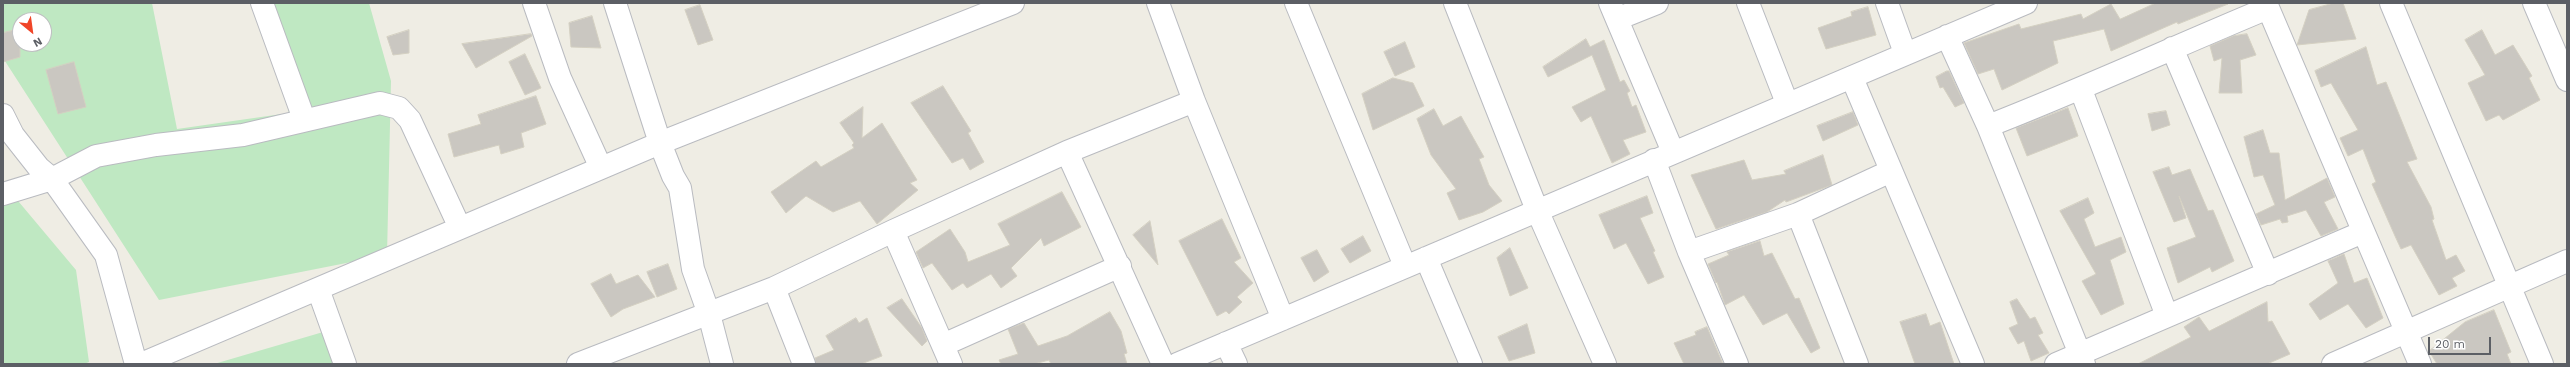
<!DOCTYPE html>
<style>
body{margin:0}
#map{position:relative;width:2570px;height:367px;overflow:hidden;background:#efede4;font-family:"Work Sans",sans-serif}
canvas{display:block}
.frame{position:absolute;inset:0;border:4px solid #5c5f65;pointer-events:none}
.north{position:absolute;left:12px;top:12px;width:40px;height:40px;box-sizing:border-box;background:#fff;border:1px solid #bebfc1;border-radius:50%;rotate:151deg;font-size:11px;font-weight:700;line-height:16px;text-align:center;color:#5c5f65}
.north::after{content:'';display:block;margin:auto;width:14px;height:18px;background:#f04528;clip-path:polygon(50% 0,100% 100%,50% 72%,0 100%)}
.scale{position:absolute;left:2428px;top:337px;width:63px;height:18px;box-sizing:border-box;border:2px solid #5c5f65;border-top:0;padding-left:5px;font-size:12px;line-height:14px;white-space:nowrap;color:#5c5f65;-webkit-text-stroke:3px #fff;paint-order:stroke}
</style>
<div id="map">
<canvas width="2570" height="367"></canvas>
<div class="frame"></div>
<div class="north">N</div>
<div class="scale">20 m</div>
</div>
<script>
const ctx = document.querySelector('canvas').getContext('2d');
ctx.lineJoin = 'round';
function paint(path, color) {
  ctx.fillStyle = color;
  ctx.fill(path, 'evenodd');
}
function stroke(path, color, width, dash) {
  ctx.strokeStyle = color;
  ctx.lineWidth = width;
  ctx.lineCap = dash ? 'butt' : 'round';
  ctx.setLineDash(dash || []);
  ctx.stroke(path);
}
const green = new Path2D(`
 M3,3H152L177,129L289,113L267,3H369L391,81L387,255L159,300L3,58ZM20,20H44V44H20Z
 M3,183L76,270L89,362L84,364H3Z
 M330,330L334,364H214Z`);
const building = new Path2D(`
 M2156,3L2228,4L2178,24L2177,22L2111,51L2104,29L2053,41L2058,63L2002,90L1994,69L1978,74L1964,43L2019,24L2021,29L2081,14L2083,19L2111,4L2120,19Z
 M2334,3H2343L2356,39L2297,45L2309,10Z
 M700,5L713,40L698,45L685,10Z
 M1868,7L1876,35L1826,49L1818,28L1852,16L1851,12Z
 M592,16L601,48L571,47L569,23Z
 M20,29V57L3,62V33Z
 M409,30V53L393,55L387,37Z
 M2482,30L2495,55L2513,45L2532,76L2529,78L2540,100L2503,120L2499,115L2486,121L2468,83L2485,75L2465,40Z
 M531,34L532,36L476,68L462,44Z
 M2247,34L2256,55L2240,60L2242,93H2219L2222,58L2214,61L2210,46L2233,36Z
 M1586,39L1590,47L1604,40L1620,82L1624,80L1630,91L1627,93L1632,107L1636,105L1646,132L1623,140L1630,154L1612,163L1591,116L1581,122L1572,107L1606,90L1592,55L1548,77L1543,67Z
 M1405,42L1415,67L1395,76L1384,52Z
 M2366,47L2377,85L2386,82L2417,159L2407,162L2431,207L2434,219L2432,220L2446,260L2456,255L2465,271L2452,278L2457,286L2439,295L2411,245L2401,249L2395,236L2372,184L2376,182L2363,149L2348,156L2340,138L2358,130L2331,83L2321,87L2315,71Z
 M525,54L541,88L525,95L509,62Z
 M74,62L86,107L58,114L46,70Z
 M1947,71H1949L1964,103L1955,107L1943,87L1940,88L1936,77Z
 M1393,78L1413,83L1424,106L1373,130L1362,94Z
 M943,86L971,131L968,133L984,162L970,170L963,158L952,163L911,103Z
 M536,96L546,124L521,133L524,147L501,154L499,145L454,157L448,134L481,124L478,115Z
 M863,107L862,138L882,123L917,180L910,183L918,190L877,224L860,201L833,212L806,196L786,213L771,192L816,161L821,167L854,148L852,145L854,143L840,123Z
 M2068,108L2078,136L2027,156L2016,128Z
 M1434,109L1443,126L1461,116L1484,157L1479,159L1489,185L1502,201L1483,212L1459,220L1447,193L1456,189L1431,155L1417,119Z
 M2166,111L2170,125L2152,131L2148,114Z
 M1853,112L1858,125L1823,141L1817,126Z
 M2263,130L2270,153H2279L2285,200L2327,178L2335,197L2324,202L2338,229L2321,236L2306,210L2287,216L2288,222L2282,223L2280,219L2261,225L2256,214L2275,205L2263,175L2254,177L2244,137Z
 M1823,155L1832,185L1786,202L1785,200L1767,212L1716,229L1691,175L1744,160L1752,180L1786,174L1784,171Z
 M2169,167L2172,175L2190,169L2208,211L2213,210L2234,261L2212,272L2210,267L2178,283L2167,248L2196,237L2179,196L2186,218L2174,222L2153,172Z
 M1062,192L1081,227L1044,246L1041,238L1011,268L1017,276L1001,288L991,274L967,288L963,283L952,290L932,263L923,268L916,252L950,229L965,252L968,262L1010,245L998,224Z
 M1647,196L1653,213L1640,218L1655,251L1653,252L1664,277L1648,284L1626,243L1614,249L1599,215Z
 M2088,198L2094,213L2084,219L2095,247L2121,237L2126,252L2110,260L2124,304L2101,315L2082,281L2096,274L2060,211Z
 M1222,219L1241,258L1234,262L1253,283L1237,297L1242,302L1229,314L1226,311L1217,316L1179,241Z
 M1150,221L1158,265L1133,235Z
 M1363,236L1371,251L1350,263L1341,249Z
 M1760,241L1764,256L1772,253L1795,299L1799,298L1820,348L1811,353L1787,313L1763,325L1744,295L1725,305L1717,282L1716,283L1708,264L1729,255L1727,252Z
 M1510,248L1528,288L1510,296L1497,258Z
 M1317,250L1329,272L1314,282L1301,258Z
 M2344,254L2354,283L2367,278L2383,318L2366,328L2348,304L2320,320L2309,304L2338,283L2328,261Z
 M668,264L677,289L657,297L647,272Z
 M611,274L616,284L638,275L655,297L623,309L611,317L591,284Z
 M902,299L922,328L927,341L922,346L887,308Z
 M2017,299L2030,319L2035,317L2043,333L2038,335L2049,353L2031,361L2024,341L2018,344L2009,328L2018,324L2010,302Z
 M2267,302L2268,322L2272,321L2290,354L2267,364H2138L2191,337L2184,327L2199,317L2209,331Z
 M2494,310L2511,352L2507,354L2511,364H2437L2429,351L2465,322Z
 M1110,312L1121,331L1127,353L1124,354L1127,364H1051L1049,360L1034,364H1001L999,360L1018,354L1008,329L1024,323L1038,346L1067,336Z
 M1926,314L1930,326L1940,322L1954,364H1915L1900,322Z
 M856,318L859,323L867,318L882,356L861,364H816L815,358L834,350L826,336Z
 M1527,324L1535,353L1509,361L1498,337Z
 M1707,327L1723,364H1684L1674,343L1696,335L1695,332Z`);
const minor = new Path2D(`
 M262,3L304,119
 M534,3L560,78L601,168
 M615,3L660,143L673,176L680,188L693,269L709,314L722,364
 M1158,3L1194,101L1283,319
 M1296,3L1405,266
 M1455,3L1537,210L1605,364
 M1610,3L1673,152
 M1748,3L1787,103
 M1887,3L1905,53
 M2266,3L2420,364
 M2391,3L2542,364
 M2534,3L2567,80
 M1617,19L1657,3
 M1947,36L1988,126L2084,364
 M2172,48L2268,274
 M1852,78L1973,364
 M2081,90L2167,316
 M3,115L13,135L39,168L52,179L106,255L136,364
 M1988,126C2083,89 2174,47 2268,8
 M1067,152L1163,364
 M1654,160L1689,252L1737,364
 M3,194L52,179L96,156L156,145L243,135L380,103L399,108L410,120L460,228
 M1798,214L1857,364
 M893,231L951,364
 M1689,252L1798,214L1891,171
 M1426,258L1471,364
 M774,288L804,364
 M318,289L345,364
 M1226,343L1236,364
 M943,345L1120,266
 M141,364L660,143L1013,3
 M578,364L774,288L893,231L1067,152L1194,101
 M1177,364L2026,3
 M2056,364L2363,232
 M2333,364L2567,261`);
paint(green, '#bfe8c2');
paint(building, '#cac7c1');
stroke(building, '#d4d0c2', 1);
stroke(minor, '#b9bbc0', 24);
stroke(minor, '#fff', 22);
</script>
